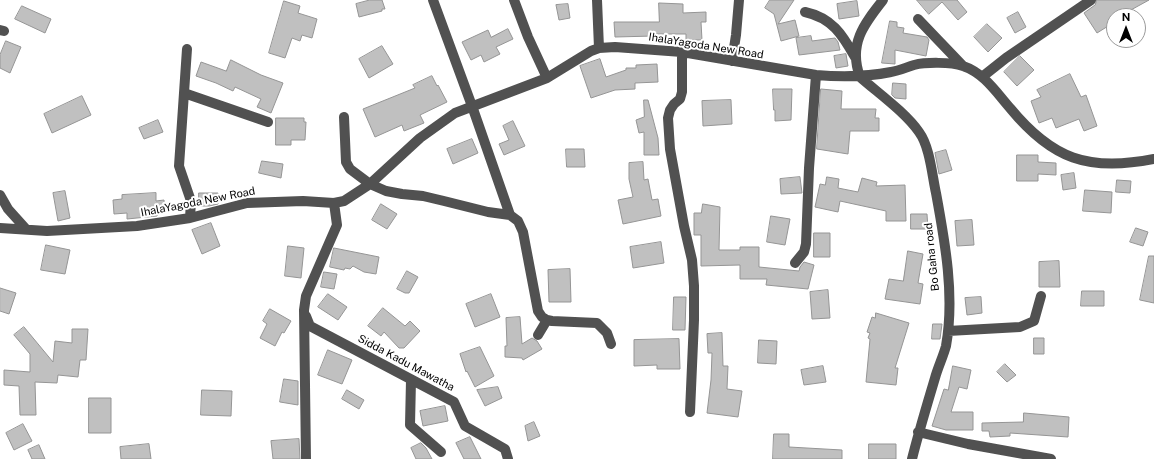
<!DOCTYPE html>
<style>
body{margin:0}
#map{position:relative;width:1154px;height:459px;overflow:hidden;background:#fff;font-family:"Public Sans",sans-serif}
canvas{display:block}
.north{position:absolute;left:1106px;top:8px;width:40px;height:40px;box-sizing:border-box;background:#fff;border:1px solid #999;border-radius:50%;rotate:0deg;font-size:11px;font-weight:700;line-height:16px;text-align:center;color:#000}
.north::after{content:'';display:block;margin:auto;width:14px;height:18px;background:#000;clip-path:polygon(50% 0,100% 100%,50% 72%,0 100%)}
</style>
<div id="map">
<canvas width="1154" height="459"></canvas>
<div class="north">N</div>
</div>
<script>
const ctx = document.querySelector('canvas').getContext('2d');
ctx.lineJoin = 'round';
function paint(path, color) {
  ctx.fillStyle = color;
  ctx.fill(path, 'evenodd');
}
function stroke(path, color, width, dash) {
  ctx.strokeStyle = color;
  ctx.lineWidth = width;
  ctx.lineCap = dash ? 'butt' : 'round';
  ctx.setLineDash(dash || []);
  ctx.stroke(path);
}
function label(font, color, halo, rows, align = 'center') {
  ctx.font = font + ' "Public Sans",sans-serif';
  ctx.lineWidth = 4;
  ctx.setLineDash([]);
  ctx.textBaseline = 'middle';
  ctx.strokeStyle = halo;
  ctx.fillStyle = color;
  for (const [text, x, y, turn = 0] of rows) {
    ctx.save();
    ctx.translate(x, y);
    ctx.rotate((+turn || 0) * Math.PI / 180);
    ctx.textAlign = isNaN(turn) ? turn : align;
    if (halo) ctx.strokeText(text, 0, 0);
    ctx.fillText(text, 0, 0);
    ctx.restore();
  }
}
const building = new Path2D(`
 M370,0H382L385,9H382V11L359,17L356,4Z
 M770,0H794L778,24L795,20L799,36L781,41L774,14L765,8Z
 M917,0H957L967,12L958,20L942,2L929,14Z
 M1097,0H1149L1120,16H1114V19L1111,21L1113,23L1097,33L1084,13L1095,5Z
 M284,1L300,6L298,13L317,19L312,38L302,35L300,41L292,38L285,58L269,53Z
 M857,1L859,16L839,19L837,4Z
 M659,3L683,4V13L706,12V22H701L702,40H686V34H654V36L615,37L614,22H659Z
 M568,4L570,18L559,20L556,5Z
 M22,6L51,19L45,33L15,19Z
 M1018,12L1026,27L1015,33L1007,18Z
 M890,21L897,22V27L904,28L903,33L927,37L929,40L926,56L895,50V64L882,63Z
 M987,24L1002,38L988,52L974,37Z
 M508,29L513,39L496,47L500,54L484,62L481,55L471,60L462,42L488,30L491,37Z
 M811,36L812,41L835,38L838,42L840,50L799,55L796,38Z
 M6,41L21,47L10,73L0,68V55Z
 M382,46L393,64L369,78L359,59Z
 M846,54L848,66L836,68L834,56Z
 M1020,56L1034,70L1017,86L1004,72Z
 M600,59L606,77L626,70V68H636V65L657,64L658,82L635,83V89L615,90L591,98L580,66Z
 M231,60L261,75L283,83L271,113L257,107L261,99L235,87L233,91L216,83L196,76L201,62L226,71Z
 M1070,74L1081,97L1086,95L1097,126L1084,131L1079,119L1056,128L1052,118L1039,123L1031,101L1041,97L1037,90Z
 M432,76L437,86L438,85L447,102L420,115L424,123L404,131L402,125L375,137L363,109L415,88L413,85Z
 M893,83L906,84V99L895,98L892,95Z
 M773,89H792L791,120L775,121V110H774Z
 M821,89L842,91L841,109H876L875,118H879V131H850L848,154L817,149Z
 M82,96L91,115L52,133L44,114Z
 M644,100H648L658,138L659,155H644V132L639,133L636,120L644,117Z
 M731,100L732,124L703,126L702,101Z
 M276,118H304V122H306L305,140H291V145H276Z
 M158,120L163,132L144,139L139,128Z
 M513,121L525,146L504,155L499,144L509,140L503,126Z
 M472,139L478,153L453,164L447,149Z
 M566,149H584L585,167H567Z
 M946,150L952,170L939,174L935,153Z
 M1017,155H1038V162L1056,163V175L1038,174V181H1017Z
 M262,161L283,164L281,178L259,173Z
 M643,162L644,180L648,179L652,200L658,199L661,216L623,224L618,200L633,197L629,179V163Z
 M1074,173L1076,188L1063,190L1061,175Z
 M800,177L802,193L781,194L780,179Z
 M827,177L839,179L838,188L858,192L862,178L877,182L876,186L905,185L906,221H886V211L840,201L838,212L815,207L820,184L825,185Z
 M1117,180L1131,181L1130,193L1116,192Z
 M1085,190L1112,192L1111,213L1083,211Z
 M65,191L70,218L58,221L53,193Z
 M156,193V201L164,200L165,211H157V216L127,219V213L114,214L113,200L122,199V195Z
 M199,193H218V204L209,206H199Z
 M381,204L397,214L387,229L372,220Z
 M703,204L720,207L719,250H740V247H759V267L799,271L800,267L804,262L814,265L808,289L766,285L767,279H740V265L701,266V235H694V213H701Z
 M911,214H927L928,229H911Z
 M771,216L790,219L785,245L767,242Z
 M972,220L974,245L957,246L955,221Z
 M211,223L220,246L202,254L192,230Z
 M1136,228L1148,232L1143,246L1130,242Z
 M814,233H830V257H814Z
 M661,242L664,263L633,268L630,247Z
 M46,245L70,250L65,274L41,270Z
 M288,246L304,248L301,278L285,276Z
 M334,248L379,257L376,274L364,272L353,266L350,269L345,268L344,270L330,267Z
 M908,251L923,254L918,283L923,284L920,304L885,299L889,279L903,281Z
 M1149,256H1154V303L1140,300Z
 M1059,261L1060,287H1039V262Z
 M570,269L571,302H549L548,270Z
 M407,271L418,277L409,293H405L397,289Z
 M324,272L337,274L334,289L321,287Z
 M0,288L16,293L9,314L0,311Z
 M828,290L830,318L812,319L810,292Z
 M1082,291H1104V306H1081Z
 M328,294L347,307L338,320L318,307Z
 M491,294L500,317L475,327L466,304Z
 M674,297H686L685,330H673Z
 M981,297L982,313L967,315L965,298Z
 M383,308L405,326L410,321L420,331L404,348H399L384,332L381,336L368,326Z
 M270,309L291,321L284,333L282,332L275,346L260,338L267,324L263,321Z
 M876,313L909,323L895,368H898L896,385L866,382L870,339L868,338L870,333L867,332L872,317L875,318Z
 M520,317L522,344L532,338L537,341L542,349L523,360L522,358L505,357V346H507L506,318Z
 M933,324H942L940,339H932Z
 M24,327L53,362L55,341L72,343V329H88L86,360H80L78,377L58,375L57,383L35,382L36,415H20L19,386L4,385V370L30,372V354L14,335Z
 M722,333L723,366H728L727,389L742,391L738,417L707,413L711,380L712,353H708L707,334Z
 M1034,338H1044V354H1034Z
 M679,339L680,369H657V365L634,366V340Z
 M759,340L777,341L776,364L758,363Z
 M480,347L494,376L475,387L467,371L466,372L460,354Z
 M328,350L352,360L342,384L318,375Z
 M1005,364L1016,375L1007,382L997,372Z
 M823,366L826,382L804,385L801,370Z
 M953,366L971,370L967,389L959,387L951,412H973V430H946L932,426L944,389L948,390Z
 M284,379L298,381V405L280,402Z
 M498,387L502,398L485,406L477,390Z
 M202,390L232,391L231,416L201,415Z
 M347,390L364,400L359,409L342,399Z
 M89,398H111V433H89Z
 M445,406L448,421L423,426L420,411Z
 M1024,413L1069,417L1068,437L1010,433V436L990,437L989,431H982V423L1023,422Z
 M534,422L540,436L528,441L525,426Z
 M23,424L32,441L14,450L6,433Z
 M774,434H789V447L842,450V459H773Z
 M470,437L481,459H464L456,443Z
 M299,439L300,459H273L271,441Z
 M421,443L426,448L432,459H416L411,448Z
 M149,444L151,459H121L120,447Z
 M869,444H896V459H869Z
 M39,445L45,459H32L28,450Z`);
const minor = new Path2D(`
 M433,0L472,106L510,215
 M514,0L528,37L547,78
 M597,0L599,48
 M883,0C864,24 848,44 860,77C878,93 905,112 919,132C930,147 932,175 936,193C945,242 955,296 946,346C943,357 938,367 935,378C927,405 919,431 912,459
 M805,12C832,18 842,34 855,57
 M918,19L963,66
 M0,30L4,31
 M187,49L179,166L191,201L190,218
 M682,52V92L680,99L674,104L670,110L668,118L670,149L684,226L692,260L694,286V320L690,412
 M732,61L736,35L739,0
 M982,77L1006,58L1091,0
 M184,93L268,122
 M344,117L346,162L350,169L370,184L386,191L402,194L423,196L444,201L488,212L510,215L518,221L523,232L538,311L542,317L547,320L552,321L597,323L607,333L611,344
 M0,195L8,209L26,229
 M0,228L47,231L137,226L190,218L247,203L303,201L334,203L344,201L370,184L420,138L455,113L547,78L591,51L599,48L615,47L682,52L816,75C841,77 866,77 891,72C899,71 907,67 914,65C926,62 951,62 963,66C984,73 996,92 1010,108C1052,159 1088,172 1154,159
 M795,263L804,252L806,244L809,168L816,75
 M306,316L310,326L454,402L465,426L505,449L508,459
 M948,331L1020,327L1034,321L1041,296
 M538,335L547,320
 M411,380L410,425L441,452
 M918,432L968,444L1051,459
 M306,459L304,310L306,296L337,225L334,203`);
const streetNames = [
 ["IhalaYagoda New Road",706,46,9],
 ["IhalaYagoda New Road",198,202,-11],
 ["Bo Gaha road",932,257,-96],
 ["Sidda Kadu Mawatha",406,363,28]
];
paint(building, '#c0c0c0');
stroke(building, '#959595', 1);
stroke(minor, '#515151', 10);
label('11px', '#000', '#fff', streetNames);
</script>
